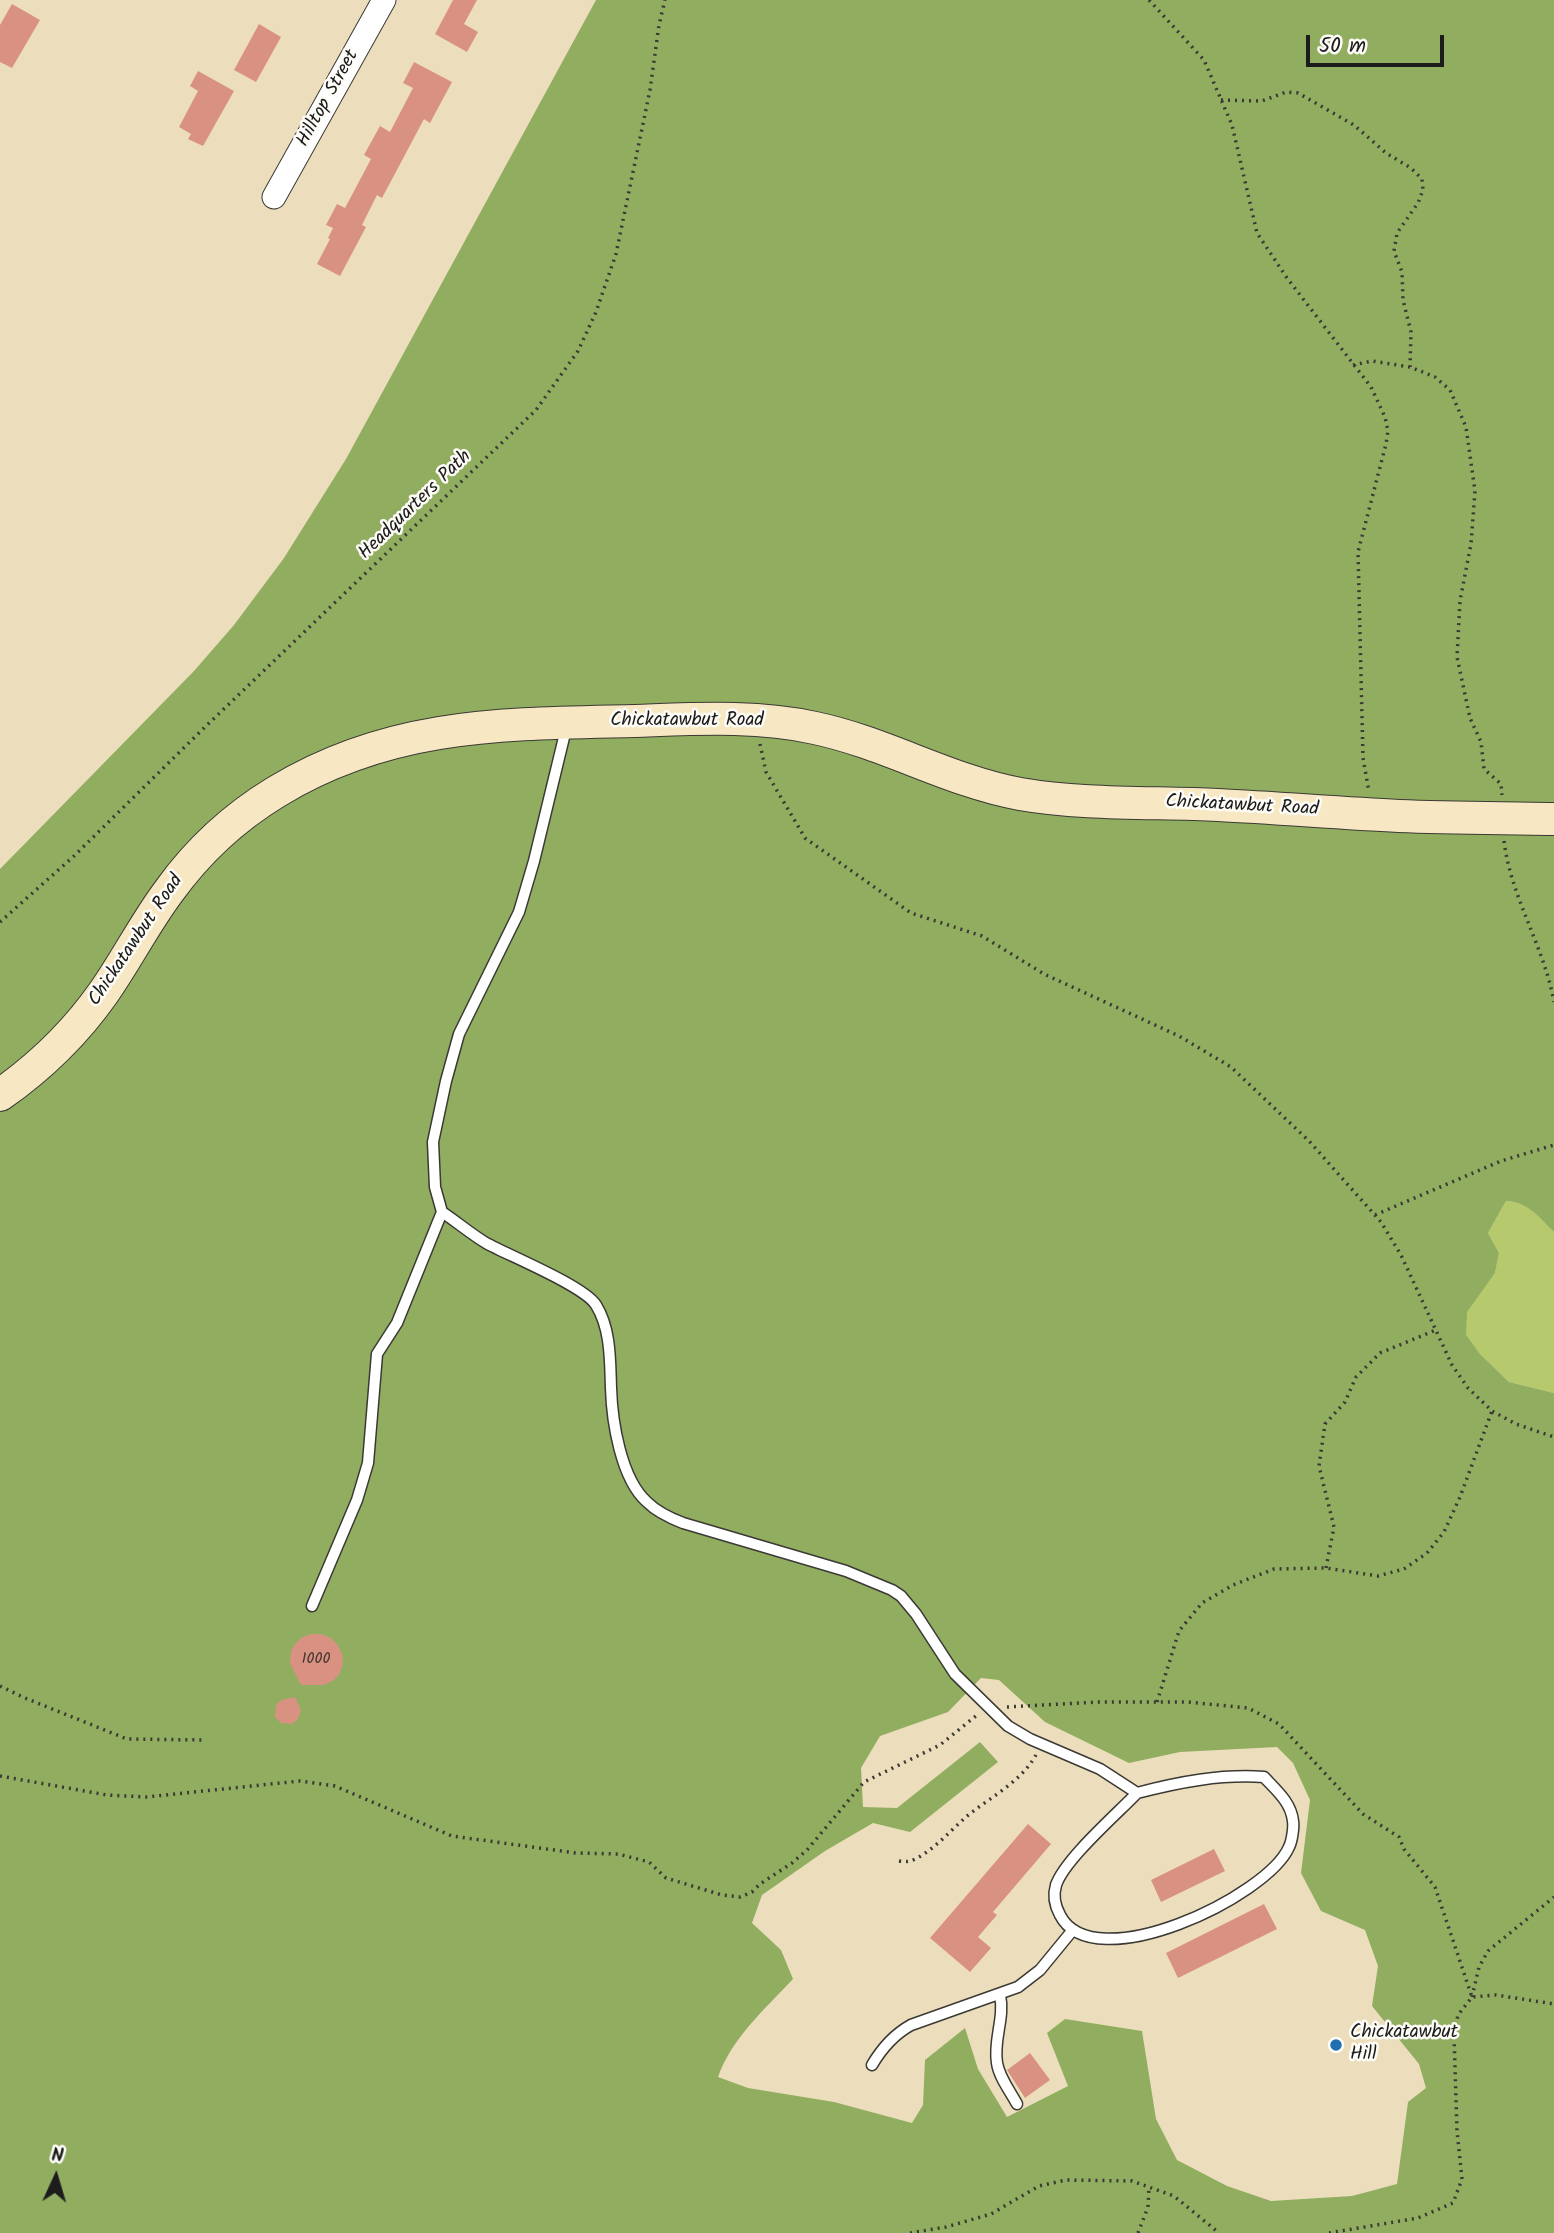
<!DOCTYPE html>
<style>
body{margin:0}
#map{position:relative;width:1554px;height:2233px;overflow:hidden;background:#ecdebc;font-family:Kalam,sans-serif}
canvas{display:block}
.north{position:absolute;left:21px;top:2142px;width:70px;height:70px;-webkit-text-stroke:5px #fdfcf7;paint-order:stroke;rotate:4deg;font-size:19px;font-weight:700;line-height:28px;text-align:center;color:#1c1c1c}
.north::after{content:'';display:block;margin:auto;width:24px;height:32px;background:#1c1c1c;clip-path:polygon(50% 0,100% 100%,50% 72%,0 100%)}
.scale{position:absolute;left:1306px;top:35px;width:138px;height:32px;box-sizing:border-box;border:4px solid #1c1c1c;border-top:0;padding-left:9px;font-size:21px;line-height:24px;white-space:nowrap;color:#1c1c1c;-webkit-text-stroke:5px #fdfcf7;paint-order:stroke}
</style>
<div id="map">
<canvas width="1554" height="2233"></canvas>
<div class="north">N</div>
<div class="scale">50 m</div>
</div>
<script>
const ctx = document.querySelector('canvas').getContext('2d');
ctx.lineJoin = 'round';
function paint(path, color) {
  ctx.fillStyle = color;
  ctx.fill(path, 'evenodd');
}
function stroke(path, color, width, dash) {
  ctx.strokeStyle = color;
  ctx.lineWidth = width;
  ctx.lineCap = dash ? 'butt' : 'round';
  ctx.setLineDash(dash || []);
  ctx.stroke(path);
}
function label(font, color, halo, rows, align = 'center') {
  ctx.font = font + ' Kalam,sans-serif';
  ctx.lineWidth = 5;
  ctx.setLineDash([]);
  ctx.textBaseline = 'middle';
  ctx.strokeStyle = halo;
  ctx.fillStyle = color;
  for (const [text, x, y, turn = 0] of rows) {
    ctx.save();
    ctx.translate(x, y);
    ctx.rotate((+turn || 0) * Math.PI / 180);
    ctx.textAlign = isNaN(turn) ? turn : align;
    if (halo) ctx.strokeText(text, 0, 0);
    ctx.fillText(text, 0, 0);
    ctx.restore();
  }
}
const green = new Path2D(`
 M1506,1201C1528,1202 1540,1217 1554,1232V1393L1509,1382L1480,1354L1466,1336V1312L1495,1273L1499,1253L1488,1233Z`);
const forest = new Path2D(`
 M596,0H1554V1232C1539,1217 1528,1202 1506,1201L1488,1233L1499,1253L1495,1273L1467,1312L1466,1335L1480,1354L1509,1382L1554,1393V2233H0V869L194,671L234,625L284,558L346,459ZM981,1678L999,1680L1045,1722L1129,1763L1180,1752L1277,1747L1293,1763L1310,1800L1301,1873L1321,1911L1365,1930L1378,1966L1372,2006L1419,2064L1426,2088L1408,2102L1397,2184L1352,2196L1271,2201L1227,2186L1177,2160L1156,2119L1142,2031L1065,2019L1047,2033L1068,2086L1007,2117L978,2069L965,2028L925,2060L923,2105L912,2123L834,2102L748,2088L718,2077C732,2038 764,2010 793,1979L781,1950L752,1923L762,1895L825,1851L873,1823L910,1832L998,1762L980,1742L897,1808L863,1807L861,1768L880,1736L948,1712Z`);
const building = new Path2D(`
 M453,0H477L464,24L478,32L467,52L435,34Z
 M12,4L40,20L12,68L0,62V25Z
 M259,24L281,37L256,82L234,70Z
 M414,62L452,82L430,123L424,119L382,198L377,195L362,225L366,227L340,276L317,264L330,239L328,238L333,228L326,225L337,204L345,208L371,159L364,155L380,126L390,132L413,88L403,83Z
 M198,71L234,91L203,146L188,139L191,134L179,127L198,91L190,86Z
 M311,1634H321L331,1638L337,1644L342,1654L343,1663L340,1673L334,1680L324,1685H301L290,1663L291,1651L295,1644L301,1638Z
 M295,1697L301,1710L298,1719L292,1724L281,1723L275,1717L276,1705L281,1700Z
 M1028,1824L1051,1844L993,1912L997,1915L978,1937L991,1948L970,1972L930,1938Z
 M1214,1849L1225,1871L1161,1902L1151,1880Z
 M1264,1904L1277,1929L1178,1978L1166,1953Z
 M1030,2053L1050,2080L1025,2098L1007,2070Z`);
const path = new Path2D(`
 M1149,0L1204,60L1232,125L1257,233L1287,278L1371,387L1385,417L1388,431L1386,444L1358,552L1363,758L1369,792
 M1221,100L1262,101L1286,92L1298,93L1354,125L1386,153L1411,168L1422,179L1423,190L1418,203L1397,233L1394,251L1402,272L1403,300L1411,332L1410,367
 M1353,365L1372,361L1410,367L1435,377L1450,390L1466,427L1475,491L1471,544L1460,601L1457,657L1470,718L1481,742L1484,769L1501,784L1502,795
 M760,744L766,772L805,838L911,913L982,936L1044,974L1179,1036L1231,1067L1309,1141L1381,1222L1401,1255L1452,1365L1468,1388L1492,1411L1516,1424L1554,1437
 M1504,841C1511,898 1544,946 1554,1002
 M0,922L74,856L205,727L536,410L578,351L596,312L616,254L650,90L659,25L665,0
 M1375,1215L1501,1161L1554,1145
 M1326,1568L1334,1527L1319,1466L1325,1424L1345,1402L1356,1377L1380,1353L1436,1330
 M0,1686L25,1698L127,1739L206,1740
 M1157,1702L1179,1631L1202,1603L1233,1585L1274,1569L1326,1568L1378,1576L1404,1569L1427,1553L1444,1532L1460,1497L1492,1411
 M1007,1707L1098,1702H1188L1248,1708L1279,1724L1363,1814L1399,1837L1404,1849L1435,1887L1472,1997
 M0,1776L107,1795L146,1797L300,1781L335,1786L452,1836L576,1853L618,1854L649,1862L666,1878L722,1895L740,1897L752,1892L760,1884L792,1863L807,1850L864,1782L940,1745L977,1715
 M899,1861C905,1862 909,1862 915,1859C934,1850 950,1831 966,1817C990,1797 1020,1783 1036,1755
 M1472,1997L1479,1967L1488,1951L1554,1897
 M910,2233L946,2227L991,2214L1039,2186L1066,2180L1132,2181L1174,2196L1219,2233
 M1138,2233L1148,2207L1149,2188
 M1329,2233L1418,2218L1453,2203L1462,2179L1457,2131L1454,2035L1458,2015L1472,1997L1496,1995L1554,2004`);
const service = new Path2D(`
 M442,1212C457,1222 471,1234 486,1243C510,1256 584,1286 596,1305C611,1329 610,1361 611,1388C612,1422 621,1479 647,1502C657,1512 670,1518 683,1523L846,1571L892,1590L901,1596L916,1614L955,1674L1008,1726L1030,1739L1100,1769L1137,1793C1117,1814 1065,1859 1056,1885C1053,1895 1055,1906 1060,1915C1093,1980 1267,1897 1289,1847C1292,1841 1294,1827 1293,1821C1291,1802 1276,1790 1264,1777C1221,1774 1179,1782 1137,1793
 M312,1606L357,1500L368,1463L377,1354L397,1323L442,1212L435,1187L433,1142L446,1081L459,1034L519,912L534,861L567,725
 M1000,1995C1005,2018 993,2040 997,2063C999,2077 1010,2091 1017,2104
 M872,2065C882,2048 893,2035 911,2025L1018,1987L1040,1970L1072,1931`);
const minor = new Path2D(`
 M274,197L384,0`);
const secondary = new Path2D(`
 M0,1095C40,1067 76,1032 104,992C127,959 145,923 169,891C197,852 235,817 276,792C391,722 506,724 635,721C695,719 756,715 815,728C886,743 949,781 1020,794C1083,805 1154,802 1218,805C1278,808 1339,813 1399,816C1450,818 1502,818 1554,819`);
const markers = [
 [1336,2045,7,"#1f6fb2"]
];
const numberNames = [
 ["1000",316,1660]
];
const streetNames = [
 ["Hilltop Street",329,99,-61],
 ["Headquarters Path",416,506,-44],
 ["Chickatawbut Road",687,722],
 ["Chickatawbut Road",1242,807,3],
 ["Chickatawbut Road",137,941,-56]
];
const poiNames = [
 ["Chickatawbut",1350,2034],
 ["Hill",1350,2056]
];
paint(green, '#b6c96c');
paint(forest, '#90ad60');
paint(building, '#d99281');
stroke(service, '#3b3934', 13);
stroke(minor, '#3b3934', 25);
stroke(secondary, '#3b3934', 34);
stroke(path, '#3b3934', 3.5, [2, 5]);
stroke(service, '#fff', 10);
stroke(minor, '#fff', 23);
stroke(secondary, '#f7e8c3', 32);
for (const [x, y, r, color] of markers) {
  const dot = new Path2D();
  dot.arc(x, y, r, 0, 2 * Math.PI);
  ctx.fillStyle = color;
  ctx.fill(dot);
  stroke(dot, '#fdfcf7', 2.5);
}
label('16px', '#4b3a35', null, numberNames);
label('19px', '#1c1c1c', '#fdfcf7', streetNames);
label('19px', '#1c1c1c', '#fdfcf7', poiNames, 'left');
</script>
